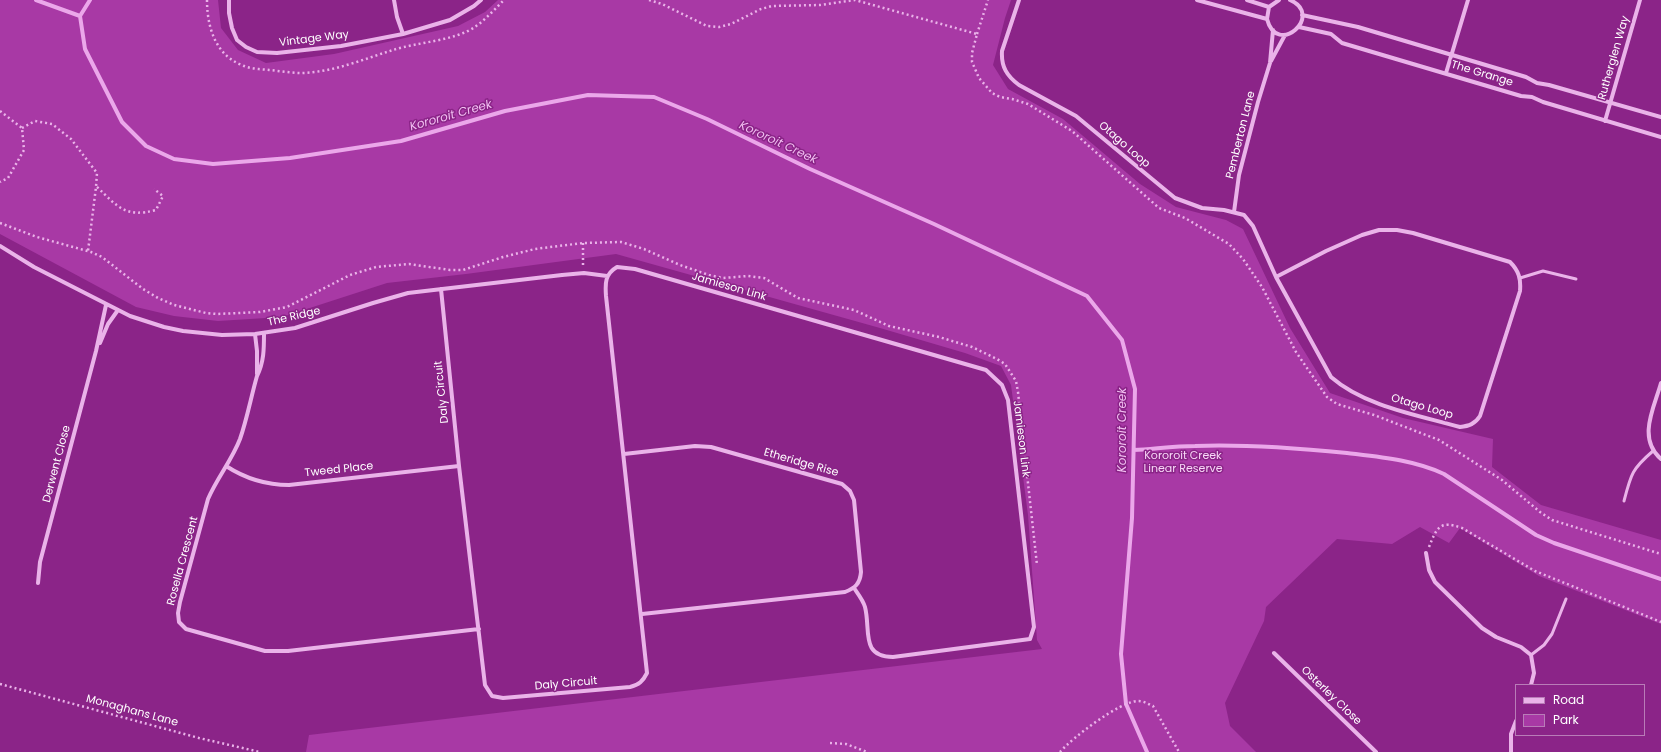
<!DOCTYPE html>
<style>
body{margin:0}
#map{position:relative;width:1661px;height:752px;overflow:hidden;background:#8b2488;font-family:Poppins,sans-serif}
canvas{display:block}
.legend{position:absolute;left:1515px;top:684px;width:130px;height:52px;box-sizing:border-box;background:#8b2488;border:1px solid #b97cb8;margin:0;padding:5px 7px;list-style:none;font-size:12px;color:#fff}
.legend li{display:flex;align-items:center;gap:8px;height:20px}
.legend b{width:20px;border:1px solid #b97cb8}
</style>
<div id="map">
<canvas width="1661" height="752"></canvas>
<ul class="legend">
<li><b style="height:5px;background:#eab3e9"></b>Road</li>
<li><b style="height:11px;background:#a839a5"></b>Park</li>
</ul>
</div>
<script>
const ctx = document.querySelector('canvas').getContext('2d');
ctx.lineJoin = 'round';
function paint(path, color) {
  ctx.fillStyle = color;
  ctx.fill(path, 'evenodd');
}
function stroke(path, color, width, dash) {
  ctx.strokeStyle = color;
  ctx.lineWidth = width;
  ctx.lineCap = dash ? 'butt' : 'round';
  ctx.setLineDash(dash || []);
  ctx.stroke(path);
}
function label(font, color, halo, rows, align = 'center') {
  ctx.font = font + ' Poppins,sans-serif';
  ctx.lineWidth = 3;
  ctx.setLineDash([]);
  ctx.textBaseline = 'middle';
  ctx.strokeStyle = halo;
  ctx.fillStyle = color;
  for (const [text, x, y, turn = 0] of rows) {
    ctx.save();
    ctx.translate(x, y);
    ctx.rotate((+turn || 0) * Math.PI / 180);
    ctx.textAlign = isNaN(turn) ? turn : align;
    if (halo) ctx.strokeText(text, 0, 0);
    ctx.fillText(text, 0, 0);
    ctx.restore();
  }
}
const green = new Path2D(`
 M0,0H218L221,28L238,50L266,63L334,54L458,26L485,12L498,0H1011L1005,18L993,65L1008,89L1063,119L1140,184L1176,207L1226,220L1243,229L1290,328L1330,393L1403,418L1493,439L1492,467L1541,505L1661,540V624L1539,576L1460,528L1449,543L1420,527L1392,544L1337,539L1266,607L1264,621L1225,703L1230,726L1256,752H306L309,735L1042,649L1037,640L1028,515L1011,385L1001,366L965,353L880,328L616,254L466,274L387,283L282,317L218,321L174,316L136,307L0,234Z`);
const stream = new Path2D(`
 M36,0L80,16
 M90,0L80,16L85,49L122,122L146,146L174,159L213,164L290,158L401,141L505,111L588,95L654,97L707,119L810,169L934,224L1087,296L1122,340L1135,389L1132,518L1121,654L1126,704L1147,752
 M1134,450C1154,449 1174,446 1195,446C1245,444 1296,448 1347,453C1380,457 1414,460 1444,474L1536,535L1554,543L1661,579`);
const path = new Path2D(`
 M207,0C207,26 215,55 242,65C250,69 260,69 269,70C280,71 291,73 302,73C334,72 364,59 393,50C418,42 454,41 475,27C486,19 495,9 504,0
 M649,0L662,4L707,26L719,27L731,24L761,9L772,6L820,5L855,0L977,34L972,53V62L979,78L992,93L1000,97L1012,99L1028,104L1072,131L1159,208L1185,218L1229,244L1243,259L1262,287L1296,352L1327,397L1337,404L1374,415L1439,440L1502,480L1540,512L1552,520L1661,554
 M977,34L988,0
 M0,111L22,128L24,150L8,178L0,182
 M22,128L35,121L52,124L71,139L97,173L96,187L88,251
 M97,187C118,207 125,218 156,210L163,196L154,189
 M0,223L37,237L91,252L102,257L143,289L158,298L174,305L206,313L217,314L260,312L287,307L350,275L376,267L409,264L450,270H463L503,257L535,249L583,243L621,242L644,249L680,265L709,275L723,278L748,276L764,278L798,298L854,310L889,326L939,337L972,347L997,359L1005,364L1016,381L1018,392L1037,565
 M583,243V265
 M1429,547C1437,527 1440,520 1462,528L1535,571L1661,622
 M0,684L199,738L260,752
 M830,743L846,744L867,752
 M1060,752C1072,738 1120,701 1138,701C1144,701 1148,704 1153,706L1179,752`);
const lane = new Path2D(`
 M1520,278L1543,271L1576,279
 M1624,501C1631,474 1632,469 1653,451
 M1531,655L1544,645L1552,634L1566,599`);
const street = new Path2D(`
 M229,0V13L232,28L237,40L246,47L257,52L277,53L341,46L403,34L450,20L474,6L481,0
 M394,0L397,17L403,34
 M1019,0L1002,51C1001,67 1007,76 1019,85L1076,116L1175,198L1202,208L1224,210L1244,215L1253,226L1276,277L1331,377C1364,406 1417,415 1460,427C1469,426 1475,424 1480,416L1520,291C1521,279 1519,271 1510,262L1413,233L1397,230H1379L1362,235L1326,251L1276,277
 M1197,0L1267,19
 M1247,0L1269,7
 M1279,0L1269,7L1267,19C1277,58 1325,15 1290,0
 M1302,15L1358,27L1526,77L1537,83L1549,85L1661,117
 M1299,27L1331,34L1342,43L1521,96L1532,97L1543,102L1661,137
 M1271,61L1285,35
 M1446,73L1468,0
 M1605,121L1640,0
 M1234,212L1239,175L1258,102L1270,63L1273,30
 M0,246L34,267L130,316L164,327L183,331L222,335L255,334L295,328L373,303L408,293L562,275L584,273L607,276
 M441,289L459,466L485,685L492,696L503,698L630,687C639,685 643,681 647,673L606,296C605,283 605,274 617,267L635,269L986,370L1002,385L1008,400L1034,627L1030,639L893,657C860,657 871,630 865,607C863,600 858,594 854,588
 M264,333C264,349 264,362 257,376C251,397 247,419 240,439C232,460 217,478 208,499L180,602L178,613L179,622L186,629L265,651H288L479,629
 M255,334L257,351V374
 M100,343L108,324L118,310
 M1661,383C1654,408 1637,438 1661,459
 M624,454L695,446L711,447L842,484L850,491L854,500L861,572C860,584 855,588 845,592L642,614
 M226,466C246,479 265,485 289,485L459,466
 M1426,553L1429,570L1435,582L1482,628L1496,637L1521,647L1531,655L1534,673L1531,685
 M38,583L40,562L96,351L106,305
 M1274,653L1376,752
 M1511,752V734L1516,721`);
const streetNames = [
 ["Vintage Way",314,39,-7],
 ["Rutherglen Way",1614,58,-74],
 ["The Grange",1482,74,17],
 ["Pemberton Lane",1241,135,-76],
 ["Otago Loop",1124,145,41],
 ["Jamieson Link",729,287,16],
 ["The Ridge",294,317,-13],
 ["Daly Circuit",442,392,-96],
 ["Otago Loop",1422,407,16],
 ["Jamieson Link",1021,439,83],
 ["Etheridge Rise",801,463,16],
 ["Derwent Close",57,464,-75],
 ["Tweed Place",339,470,-6],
 ["Rosella Crescent",183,561,-75],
 ["Daly Circuit",566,684,-5],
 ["Osterley Close",1331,696,44],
 ["Monaghans Lane",132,711,15]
];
const parkNames = [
 ["Kororoit Creek",1183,456],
 ["Linear Reserve",1183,469]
];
const waterNames = [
 ["Kororoit Creek",451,116,-16],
 ["Kororoit Creek",778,143,25],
 ["Kororoit Creek",1123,430,-90]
];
paint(green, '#a839a5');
stroke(stream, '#eba7ea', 4);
stroke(path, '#eab3e9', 2.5, [2, 3]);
stroke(lane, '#eab3e9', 3);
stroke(street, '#eab3e9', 4);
label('11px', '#fff', '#8b2488', streetNames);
label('11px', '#f8d7f7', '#8b2488', parkNames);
label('italic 12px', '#f1bff1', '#8b2488', waterNames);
</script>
